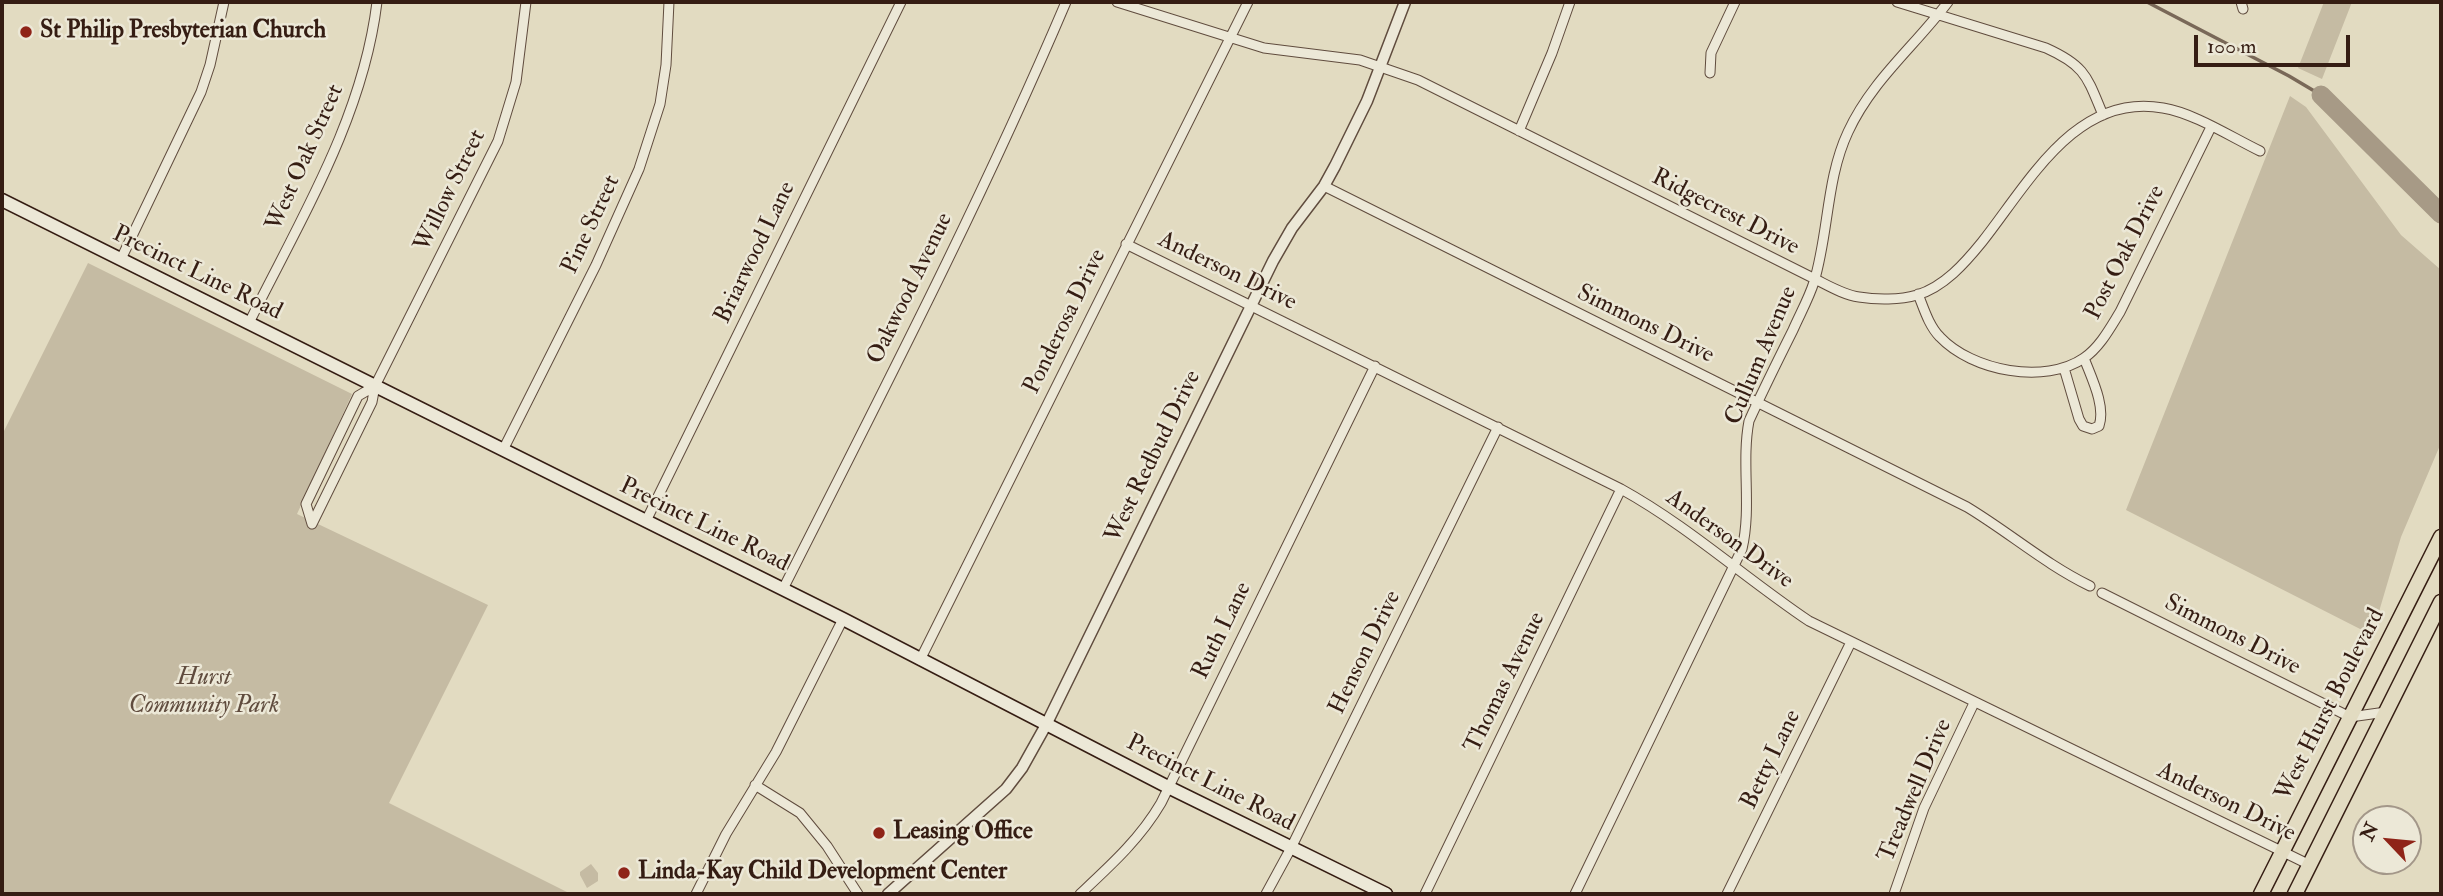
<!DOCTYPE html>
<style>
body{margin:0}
#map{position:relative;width:2443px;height:896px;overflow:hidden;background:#e2dbc1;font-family:"IM FELL Double Pica",serif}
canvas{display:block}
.frame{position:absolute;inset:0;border:4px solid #351d13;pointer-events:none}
.north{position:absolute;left:2352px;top:805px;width:70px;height:70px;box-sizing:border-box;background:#ece8d7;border:2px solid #a39789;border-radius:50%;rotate:296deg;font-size:19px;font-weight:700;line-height:28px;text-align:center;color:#351d13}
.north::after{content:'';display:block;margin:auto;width:24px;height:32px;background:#8f2418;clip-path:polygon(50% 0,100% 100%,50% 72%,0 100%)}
.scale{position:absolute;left:2194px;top:35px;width:156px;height:32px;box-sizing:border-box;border:4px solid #351d13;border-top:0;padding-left:9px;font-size:21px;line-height:24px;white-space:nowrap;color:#351d13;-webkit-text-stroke:5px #ece8d7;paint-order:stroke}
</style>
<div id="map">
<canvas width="2443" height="896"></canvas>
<div class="frame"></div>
<div class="north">N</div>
<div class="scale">100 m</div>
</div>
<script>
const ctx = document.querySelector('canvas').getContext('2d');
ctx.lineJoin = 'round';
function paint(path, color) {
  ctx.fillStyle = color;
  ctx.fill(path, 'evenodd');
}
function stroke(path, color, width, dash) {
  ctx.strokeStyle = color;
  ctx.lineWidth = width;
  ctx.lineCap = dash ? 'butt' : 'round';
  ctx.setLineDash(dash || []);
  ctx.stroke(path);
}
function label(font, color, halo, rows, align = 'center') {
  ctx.font = font + ' "IM FELL Double Pica",serif';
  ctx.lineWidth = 5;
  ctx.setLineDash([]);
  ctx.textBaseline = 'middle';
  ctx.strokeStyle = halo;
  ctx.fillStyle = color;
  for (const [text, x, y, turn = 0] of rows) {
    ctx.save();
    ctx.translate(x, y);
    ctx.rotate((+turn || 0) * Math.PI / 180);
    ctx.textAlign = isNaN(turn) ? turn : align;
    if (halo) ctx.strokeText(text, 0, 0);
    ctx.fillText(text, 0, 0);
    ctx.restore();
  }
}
const green = new Path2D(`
 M2324,2H2352L2322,79L2298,68Z
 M2290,96L2306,107L2401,235L2441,270V443L2401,537L2378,615L2366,632L2126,510Z
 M88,263L352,394L297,514L488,605L389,803L571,894H2V435Z
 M591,864L598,873V881L587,888L580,875V872Z`);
const stream = new Path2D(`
 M2147,2L2289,76L2321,95`);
const river = new Path2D(`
 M2321,95L2441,214`);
const minor = new Path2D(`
 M1117,2L1264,48L1360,60L1418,80L1815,279C1829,286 1844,295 1859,297C1877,300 1900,300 1917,295C1944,287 1965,263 1982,242C2028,184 2076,92 2163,108C2194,113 2231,137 2260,151
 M1897,2L2046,48C2086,66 2087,77 2103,115
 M2241,2L2243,9
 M1710,73L1711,53L1735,2
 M1519,131L1552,53L1570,2
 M1324,186L1967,507C2010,533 2045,564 2090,586
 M1126,244L1621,489C1688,526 1745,578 1809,621L2310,865
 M121,259L201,92L210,65L224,2
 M1918,294C1924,309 1929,326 1940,337C1972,371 2045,385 2084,358C2100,347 2110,328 2120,312L2211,127
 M249,323C300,220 363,118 377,2
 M2064,368L2079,419L2083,426L2092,429L2099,426C2106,406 2091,377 2084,358
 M503,450L596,265L639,169L660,104L666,65L669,2
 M646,521L901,2
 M312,524L372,402L375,386L498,141L516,82L526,2
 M312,524L306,504L358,396L375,386
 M783,589C881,395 981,202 1066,2
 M2102,593L2350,717L2386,712
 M920,660L1248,2
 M755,785L800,813L827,846L858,894
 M696,894L726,834L776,752L843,619
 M1080,894C1110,866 1140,839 1161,803L1375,366
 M1266,894L1291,848L1498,427
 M1425,894L1621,489
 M1575,894L1742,549C1752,507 1741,463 1749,421C1763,390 1778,360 1793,330C1800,314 1809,298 1814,282C1829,232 1826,179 1848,132C1872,80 1915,46 1948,2
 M1727,894L1851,642
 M1894,894L1924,808L1974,703`);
const tertiary = new Path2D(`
 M888,894L1006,789L1022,768L1046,725L1273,261L1292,228L1324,186L1335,166L1367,101L1405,2`);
const secondary = new Path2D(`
 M2,200L843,619L1168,787L1386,894`);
const primary = new Path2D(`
 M2261,894L2441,537
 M2295,894L2441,602`);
const markers = [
 [26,32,7,"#8f2418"],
 [879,833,7,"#8f2418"],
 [624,873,7,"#8f2418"]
];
const poiNames = [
 ["St Philip Presbyterian Church",40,32],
 ["Leasing Office",893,833],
 ["Linda-Kay Child Development Center",638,873]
];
const streetNames = [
 ["West Oak Street",306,158,-66],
 ["Willow Street",451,191,-64],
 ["Ridgecrest Drive",1725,213,27],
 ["Pine Street",592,225,-65],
 ["Briarwood Lane",756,253,-64],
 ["Post Oak Drive",2126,253,-63],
 ["Anderson Drive",1227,272,26],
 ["Precinct Line Road",197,274,26],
 ["Oakwood Avenue",911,289,-64],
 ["Ponderosa Drive",1066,322,-64],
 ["Simmons Drive",1645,325,26],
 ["Cullum Avenue",1762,356,-67],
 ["West Redbud Drive",1154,457,-64],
 ["Precinct Line Road",704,526,26],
 ["Anderson Drive",1729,540,36],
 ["Ruth Lane",1223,631,-64],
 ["Simmons Drive",2232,636,27],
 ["Henson Drive",1366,653,-64],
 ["Thomas Avenue",1506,683,-64],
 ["West Hurst Boulevard",2331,705,-63],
 ["Betty Lane",1772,760,-64],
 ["Precinct Line Road",1210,784,27],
 ["Treadwell Drive",1916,791,-67],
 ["Anderson Drive",2226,803,26]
];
const parkNames = [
 ["Hurst",204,679],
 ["Community Park",204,707]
];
paint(green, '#c5bba3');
stroke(stream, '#796858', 3.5);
stroke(river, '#a79a86', 19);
stroke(minor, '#604c3e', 11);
stroke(tertiary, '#604c3e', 13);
stroke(secondary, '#351d13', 15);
stroke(primary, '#351d13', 17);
stroke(minor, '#ece8d7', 9);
stroke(tertiary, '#ece8d7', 10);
stroke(secondary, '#ece8d7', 12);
stroke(primary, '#e2dbc1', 14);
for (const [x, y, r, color] of markers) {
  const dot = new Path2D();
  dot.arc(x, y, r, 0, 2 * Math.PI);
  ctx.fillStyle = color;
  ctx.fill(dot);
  stroke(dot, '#ece8d7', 2.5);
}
label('bold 24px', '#351d13', '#ece8d7', poiNames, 'left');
label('24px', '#351d13', '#ece8d7', streetNames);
label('italic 24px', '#604c3e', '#ece8d7', parkNames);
</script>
